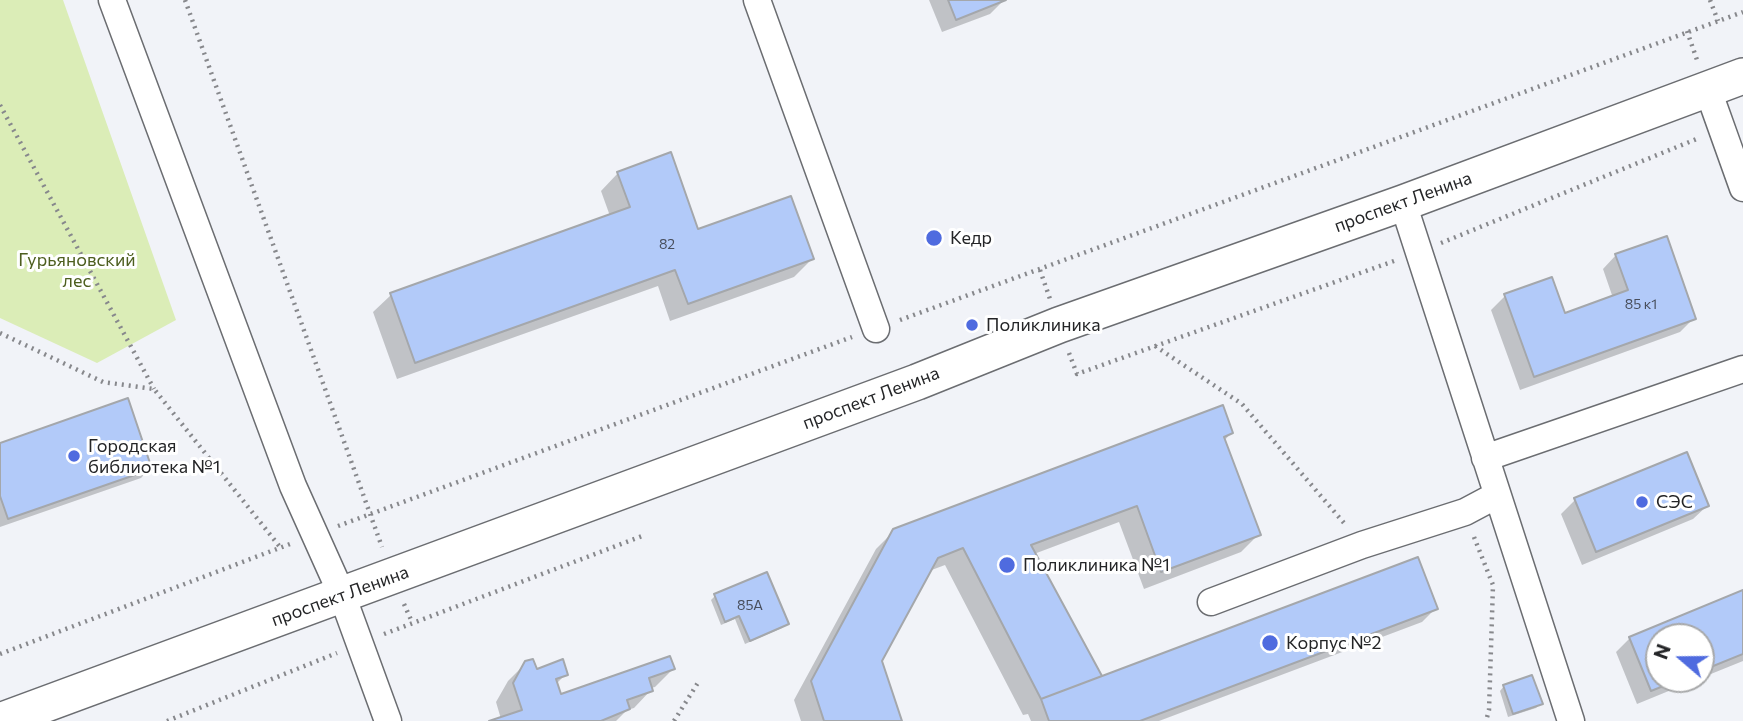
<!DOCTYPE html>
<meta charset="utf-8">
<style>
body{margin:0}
#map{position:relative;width:1743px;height:721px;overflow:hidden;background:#f1f3f8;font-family:Commissioner,sans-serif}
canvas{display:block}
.north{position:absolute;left:1645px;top:623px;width:70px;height:70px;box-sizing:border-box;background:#fff;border:2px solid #a7a8a9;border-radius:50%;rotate:290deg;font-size:19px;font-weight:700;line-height:28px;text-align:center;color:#242527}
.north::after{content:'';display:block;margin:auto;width:24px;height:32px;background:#4f6bdf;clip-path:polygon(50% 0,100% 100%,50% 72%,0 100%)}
</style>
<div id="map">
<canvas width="1743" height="721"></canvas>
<div class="north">N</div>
</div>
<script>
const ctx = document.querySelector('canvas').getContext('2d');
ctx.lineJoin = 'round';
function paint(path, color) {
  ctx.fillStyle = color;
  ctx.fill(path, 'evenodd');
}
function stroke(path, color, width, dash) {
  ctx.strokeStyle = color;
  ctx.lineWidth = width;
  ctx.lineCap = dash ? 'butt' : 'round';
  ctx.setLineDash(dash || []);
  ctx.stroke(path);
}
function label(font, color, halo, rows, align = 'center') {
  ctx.font = font + ' Commissioner,sans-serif';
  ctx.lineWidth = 6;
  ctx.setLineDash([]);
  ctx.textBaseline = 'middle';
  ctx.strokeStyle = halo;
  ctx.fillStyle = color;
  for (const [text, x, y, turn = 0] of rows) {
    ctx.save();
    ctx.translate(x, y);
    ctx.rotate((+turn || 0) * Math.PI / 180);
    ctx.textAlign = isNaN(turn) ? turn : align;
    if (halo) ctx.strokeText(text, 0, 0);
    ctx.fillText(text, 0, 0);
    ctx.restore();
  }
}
const green = new Path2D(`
 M0,0H63L176,320L97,363L0,318Z`);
const shadow = new Path2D(`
 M929,0H1004L990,14L942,32Z
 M618,173L697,231L812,259L794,277L670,321L658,286L397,379L373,312L391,295L610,216L601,191Z
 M1616,255L1694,318L1680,332L1520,390L1491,310L1505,296L1564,315L1613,298L1603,269Z
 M1231,433L1224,441L1259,534L1241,552L1144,589L1119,522L1034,554L1101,678L1436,608L1422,622L1159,721H1031L1028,714L1023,715L945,565L929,571L880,661L900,721H801L794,700L876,549L894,531Z
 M0,445L150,468L141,478L0,527Z
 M1575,500L1707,506L1693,519L1582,565L1561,514Z
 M1743,592V661L1701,678V637H1659V679H1698L1637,704L1616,652L1630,638Z
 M715,596L787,624L782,628L745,644L735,619L721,625L711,600Z
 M526,663L536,671L566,674L556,684L560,697L673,669L655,687L651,688V690L634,708L627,710L616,721H495L501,719L496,702L508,681Z
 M1504,686L1541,703L1536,708L1508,717L1500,691Z`);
const building = new Path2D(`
 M948,0H1006L956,20Z
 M671,152L698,229L791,196L814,259L688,304L675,270L415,363L390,293L630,207L617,172Z
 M1667,236L1696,319L1534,377L1504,294L1552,277L1565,313L1628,290L1615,254Z
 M128,398L152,469L8,519L0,496V443Z
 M1223,405L1233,433L1224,437L1261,535L1161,572L1137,506L1031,545L1102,676L1041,699L963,548L938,558L882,661L902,721H824L811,681L893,529Z
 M1687,452L1709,506L1596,552L1574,498Z
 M1418,557L1438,609L1140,721H1049L1041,699Z
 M767,572L789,624L750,641L739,616L725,622L714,594Z
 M1743,590V654L1701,671V637H1659V679H1681L1651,691L1629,637Z
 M670,656L675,669L649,678L653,691L627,700L630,709L601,721H489L522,710L513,683L525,661L533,659L537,669L563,659L568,675L556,679L561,694Z
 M1532,675L1543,704L1513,714L1503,685Z`);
const path = new Path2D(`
 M185,0L382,547
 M1710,0L1718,21
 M1687,31L1697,60
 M0,105L154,389
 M1441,243L1699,138
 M1040,270L1050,299
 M900,320L1743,12
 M0,333L103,382L154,389L280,547
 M1155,346L1242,404L1344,523
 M1069,353L1077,374L1394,261
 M338,526L852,337
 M1474,537L1493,585L1489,710L1486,721
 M404,604L412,622
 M384,634L645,535
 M0,654L290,544
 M167,721L337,653
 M674,721L699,681`);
const minor = new Path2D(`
 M112,0L293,486L342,595L388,721
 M757,0L876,329
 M1708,90L1743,188
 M1403,203L1571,721
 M1485,458L1743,369
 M1211,602L1362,545L1465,512L1497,495`);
const major = new Path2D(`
 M0,721L917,382L1059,325L1403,203L1743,76`);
const markers = [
 [934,238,9,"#4f6bdf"],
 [972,325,7,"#4f6bdf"],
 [74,456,7,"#4f6bdf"],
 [1642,502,7,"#4f6bdf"],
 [1007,565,9,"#4f6bdf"],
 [1270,643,9,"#4f6bdf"]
];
const numberNames = [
 ["82",667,244],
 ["85 к1",1641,304],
 ["85А",750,605]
];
const streetNames = [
 ["проспект Ленина",1403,202,-20],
 ["проспект Ленина",871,398,-21],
 ["проспект Ленина",340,596,-20]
];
const poiNames = [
 ["Кедр",950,238],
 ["Поликлиника",986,325],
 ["Городская",88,446],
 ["библиотека №1",88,467],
 ["СЭС",1656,502],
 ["Поликлиника №1",1023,565],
 ["Корпус №2",1286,643]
];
const parkNames = [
 ["Гурьяновский",77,260],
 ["лес",77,281]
];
paint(green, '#dbedb7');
paint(shadow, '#0003');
paint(building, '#b2caf9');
stroke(building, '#a4a7ab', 2);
stroke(minor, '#6b6d71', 29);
stroke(major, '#6b6d71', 38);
stroke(path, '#87888c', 4.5, [2, 5]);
stroke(minor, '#fff', 26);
stroke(major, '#fff', 35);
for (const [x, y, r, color] of markers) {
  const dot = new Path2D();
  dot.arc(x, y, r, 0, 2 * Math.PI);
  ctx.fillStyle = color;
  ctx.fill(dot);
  stroke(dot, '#fff', 2.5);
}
label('14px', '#484e5c', null, numberNames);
label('18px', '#242527', '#fff', streetNames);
label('18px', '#242527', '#fff', poiNames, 'left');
label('18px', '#4d5e1f', '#fff', parkNames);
</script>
